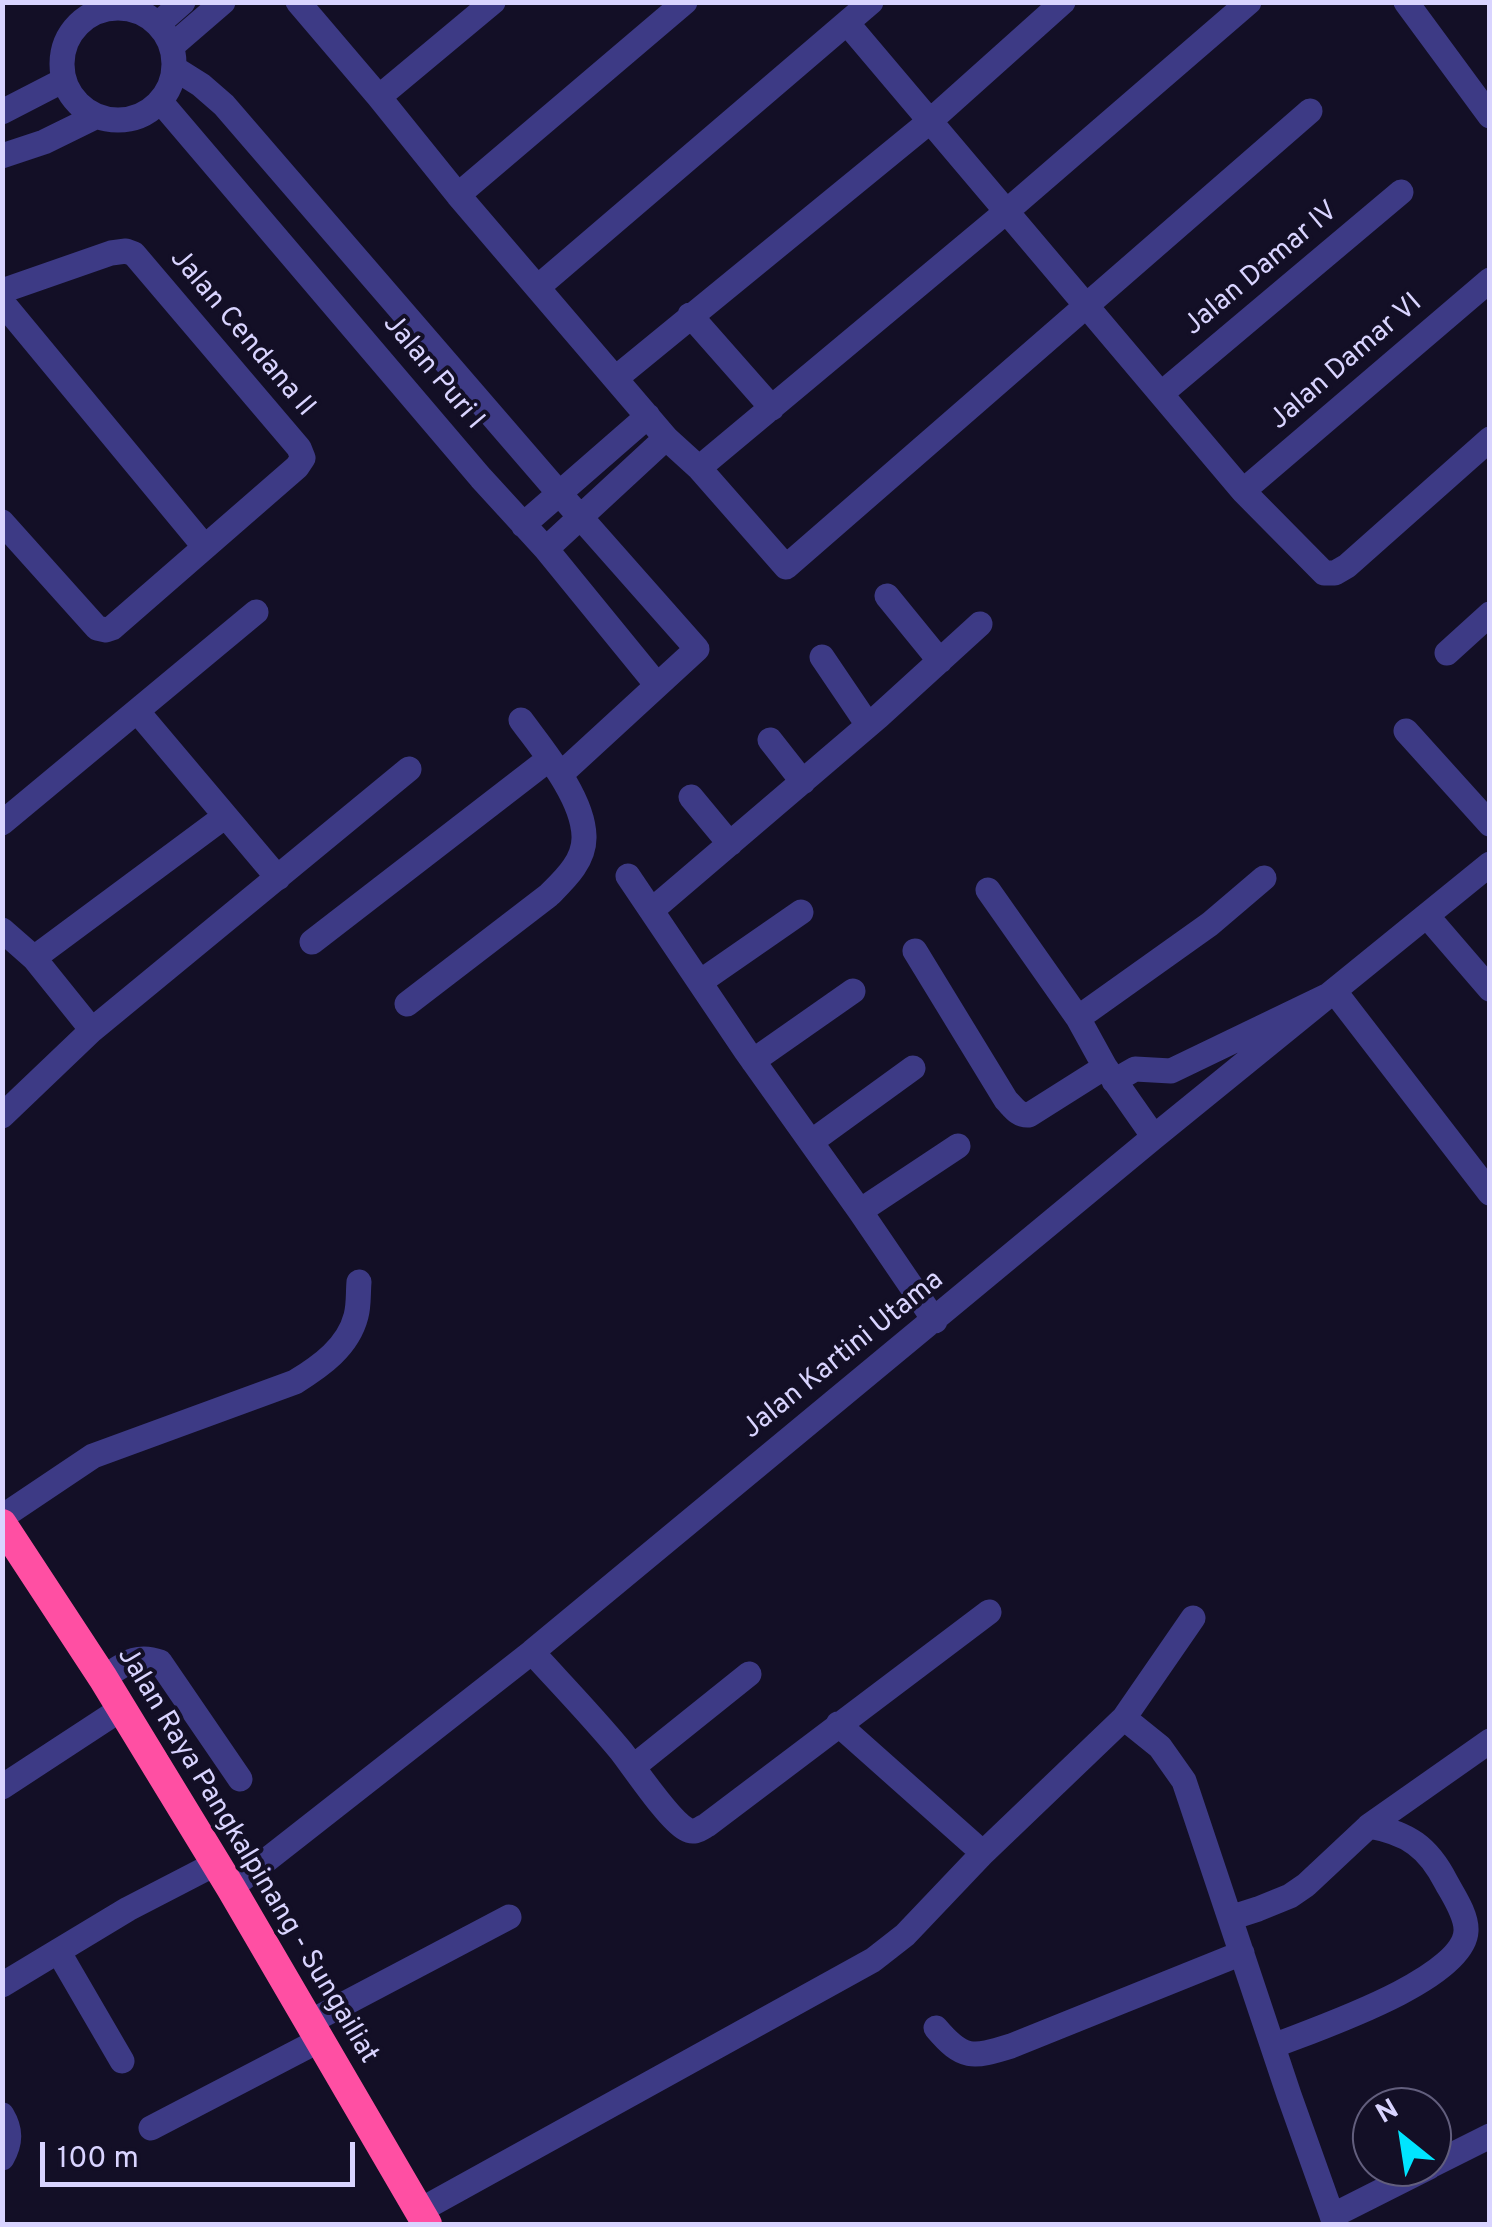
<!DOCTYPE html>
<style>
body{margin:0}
#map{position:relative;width:1492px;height:2227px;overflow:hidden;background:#130f26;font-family:Overpass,sans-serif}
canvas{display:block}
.frame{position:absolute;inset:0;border:5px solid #d9d4ff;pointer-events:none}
.north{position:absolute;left:1352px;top:2087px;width:100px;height:100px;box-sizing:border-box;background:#130f26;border:2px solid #625e7d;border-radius:50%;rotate:330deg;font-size:28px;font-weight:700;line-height:40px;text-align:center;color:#d9d4ff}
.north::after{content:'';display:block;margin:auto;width:35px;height:45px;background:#00e5ff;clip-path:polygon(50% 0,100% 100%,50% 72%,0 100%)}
.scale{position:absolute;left:40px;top:2142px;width:315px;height:45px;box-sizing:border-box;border:5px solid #d9d4ff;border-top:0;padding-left:12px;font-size:30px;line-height:35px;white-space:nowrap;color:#d9d4ff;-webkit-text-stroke:8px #130f26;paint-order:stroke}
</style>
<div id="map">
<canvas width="1492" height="2227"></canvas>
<div class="frame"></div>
<div class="north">N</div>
<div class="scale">100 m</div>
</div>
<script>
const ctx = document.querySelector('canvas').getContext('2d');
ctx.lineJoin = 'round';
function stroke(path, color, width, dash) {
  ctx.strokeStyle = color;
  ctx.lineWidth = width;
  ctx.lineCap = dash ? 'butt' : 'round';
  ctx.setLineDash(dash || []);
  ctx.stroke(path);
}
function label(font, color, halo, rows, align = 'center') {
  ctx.font = font + ' Overpass,sans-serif';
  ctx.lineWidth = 8;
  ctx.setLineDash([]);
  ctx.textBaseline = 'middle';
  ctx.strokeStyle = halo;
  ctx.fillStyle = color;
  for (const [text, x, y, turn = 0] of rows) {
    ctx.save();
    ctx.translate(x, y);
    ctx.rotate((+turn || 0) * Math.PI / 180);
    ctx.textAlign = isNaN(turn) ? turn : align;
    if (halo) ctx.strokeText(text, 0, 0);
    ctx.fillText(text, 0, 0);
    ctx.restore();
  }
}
const minor = new Path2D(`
 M298,2L379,97L458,195L666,438L699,468L786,567L1310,111
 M1406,2L1490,116
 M62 64a56 56 0 1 1 112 0a56 56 0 1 1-112 0Z
 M847,23L1243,491L1324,573H1335L1347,566L1490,439
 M158,24L183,2
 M172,46L223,2
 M174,68L201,85L224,105L559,493L697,649L561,774
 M379,97L493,2
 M160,101L481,478L546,549L657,685
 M2,112L64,80
 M2,156L44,142L97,116
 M458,195L685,2
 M538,287L871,2
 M2,291L111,253L126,251L134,254L299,448L303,458L297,467L112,628L106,630L97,628L2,522
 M2,302L204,546
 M690,315L772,408
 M616,378L929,122L1063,2
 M1162,393L1401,192
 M699,468L1007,211L1249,2
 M1243,491L1490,280
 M523,525L648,416
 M546,549L666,438
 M887,596L940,661
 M1447,653L1490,614
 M822,657L868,725
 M137,711L278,878
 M1406,731L1490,824
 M770,740L803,782
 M691,797L730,844
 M2,823L256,612
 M628,876L746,1051L860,1211L935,1321
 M988,890L1078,1018L1105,1067
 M652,910L878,717L980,624
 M1427,916L1490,989
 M2,930L34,958L92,1030L2,1116
 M312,942L549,759
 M915,951L1006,1100C1013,1107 1018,1116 1029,1115L1105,1067L1154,1137
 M34,958L224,817
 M700,982L801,912
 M407,1004L549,895C564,880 585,861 584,836C583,797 543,750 521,720
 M1078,1018L1210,924L1264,878
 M92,1030L409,769
 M753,1061L853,991
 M1114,1081L1135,1069L1171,1071L1335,992L1490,1193
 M811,1142L913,1068
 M860,1211L958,1146
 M2,1517L93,1456L295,1382C321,1366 348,1347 356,1316C359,1305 358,1293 359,1282
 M532,1652C562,1685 593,1717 621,1751C635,1769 669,1820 686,1829C694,1834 700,1829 707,1825L989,1612
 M103,1678C124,1665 135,1653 160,1662L240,1779
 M1124,1718L1160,1747L1184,1781L1289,2095L1335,2224
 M838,1724L983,1853
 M633,1767L749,1674
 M2,1787L121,1709
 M231,1888L532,1652L1154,1137L1490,864
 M1230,1918L1258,1909L1290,1896L1306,1885L1369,1826L1490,1741
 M58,1951L122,2061
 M2,1985L128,1909L215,1864
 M308,2023L509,1917
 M936,2028C963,2060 972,2058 1011,2046L1242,1953
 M1273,2046C1313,2030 1464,1980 1466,1931C1467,1915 1453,1895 1446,1882C1428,1847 1408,1833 1369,1826
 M2,2115C11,2130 11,2142 2,2158
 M151,2128L318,2041
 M1432,2165L1490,2136
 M419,2211L873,1960L905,1935L983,1853L1124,1718L1193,1618
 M1332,2216L1429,2167`);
const highway = new Path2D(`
 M2,1524L103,1678L231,1888L427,2224`);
const streetNames = [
 ["Jalan Damar IV",1262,270,-40],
 ["Jalan Cendana II",241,334,50],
 ["Jalan Damar VI",1347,363,-41],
 ["Jalan Puri I",432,373,50],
 ["Jalan Kartini Utama",844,1356,-39],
 ["Jalan Raya Pangkalpinang - Sungailiat",246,1856,59]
];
stroke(minor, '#3d3a85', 25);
stroke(highway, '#ff4fa3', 30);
label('28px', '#d9d4ff', '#130f26', streetNames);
</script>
